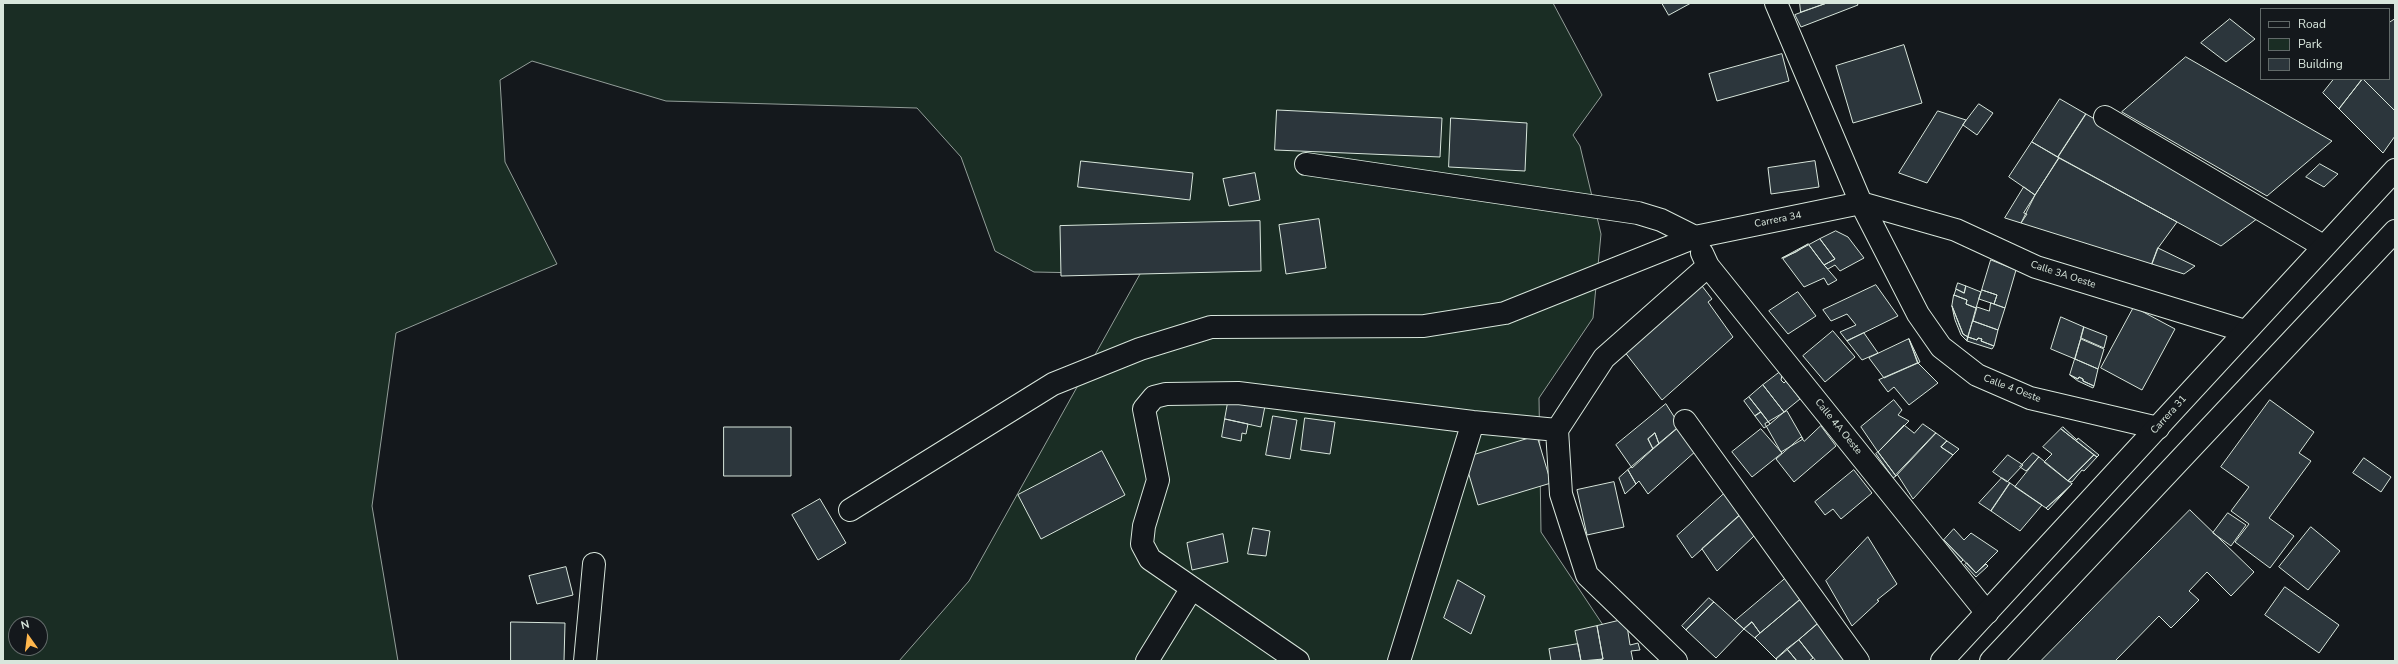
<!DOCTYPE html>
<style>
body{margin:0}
#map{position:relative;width:2398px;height:664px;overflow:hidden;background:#14181c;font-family:"Nunito Sans",sans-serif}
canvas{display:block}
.frame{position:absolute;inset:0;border:4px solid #d8e6dc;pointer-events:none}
.legend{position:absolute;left:2260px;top:8px;width:130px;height:72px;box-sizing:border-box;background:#14181c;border:1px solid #626a69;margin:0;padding:5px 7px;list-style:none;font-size:12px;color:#d8e6dc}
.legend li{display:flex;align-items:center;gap:8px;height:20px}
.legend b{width:20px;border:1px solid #626a69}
.north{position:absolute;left:8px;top:616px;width:40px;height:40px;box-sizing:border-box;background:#14181c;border:1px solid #626a69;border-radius:50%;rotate:346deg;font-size:11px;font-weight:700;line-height:16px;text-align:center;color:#d8e6dc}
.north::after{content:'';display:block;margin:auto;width:14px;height:18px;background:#ffb74d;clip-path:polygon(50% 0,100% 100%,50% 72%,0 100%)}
</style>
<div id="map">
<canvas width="2398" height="664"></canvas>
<div class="frame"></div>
<ul class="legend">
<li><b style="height:5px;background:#14181c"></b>Road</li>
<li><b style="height:11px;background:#1a2d24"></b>Park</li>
<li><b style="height:11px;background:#2c363c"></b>Building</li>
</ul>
<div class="north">N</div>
</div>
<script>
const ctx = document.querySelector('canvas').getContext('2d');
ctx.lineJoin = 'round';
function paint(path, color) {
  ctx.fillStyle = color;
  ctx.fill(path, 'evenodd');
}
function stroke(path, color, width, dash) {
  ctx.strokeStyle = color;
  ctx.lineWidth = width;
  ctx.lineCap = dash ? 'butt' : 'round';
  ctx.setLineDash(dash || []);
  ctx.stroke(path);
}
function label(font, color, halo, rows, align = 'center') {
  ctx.font = font + ' "Nunito Sans",sans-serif';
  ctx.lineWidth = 3;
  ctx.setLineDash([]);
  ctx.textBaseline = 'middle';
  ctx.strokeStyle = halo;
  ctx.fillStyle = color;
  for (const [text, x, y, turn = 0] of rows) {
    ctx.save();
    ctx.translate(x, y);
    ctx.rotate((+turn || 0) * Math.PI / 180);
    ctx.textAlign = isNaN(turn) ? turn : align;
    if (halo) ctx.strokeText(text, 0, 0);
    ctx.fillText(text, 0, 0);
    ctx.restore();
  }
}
const green = new Path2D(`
 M3,3H1553L1602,95L1573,135L1580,146L1601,234L1593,318L1539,398L1541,532L1627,661H899L969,581L1140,274L1034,272L995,251L961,157L917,108L666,101L532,61L500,80L505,162L557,264L396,333L372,506L398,661H3ZM16,624H40V648H16Z`);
const building = new Path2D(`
 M1662,3H1691L1669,15Z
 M1800,3H1827L1801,12Z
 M1827,3H1857L1858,5L1801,27L1795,15Z
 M2230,19L2255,39L2226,62L2201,43Z
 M2395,19V111L2363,79H2389V23Z
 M1904,45L1922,103L1853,123L1836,66Z
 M1782,54L1789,81L1717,101L1709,74Z
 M2186,57L2332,141L2267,196L2122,112Z
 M2334,79H2362L2339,109L2323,93Z
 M2363,79L2395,111V136L2383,153L2339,109Z
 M2060,99L2086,114L2058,157L2032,142Z
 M1979,104L1993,113L1977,135L1963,125Z
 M1277,110L1442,118L1440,157L1275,150Z
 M1938,111L1966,120L1927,183L1899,173Z
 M2086,114L2262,215L2221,246L2058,157Z
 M1451,118L1527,123L1525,171L1449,167Z
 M2032,142L2059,158L2035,195L2009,177Z
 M2059,158L2177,222L2158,248L2152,264L2021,223L2027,214L2024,213Z
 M1081,161L1193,173L1190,200L1078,187Z
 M1815,161L1819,187L1771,194L1768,168Z
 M2320,164L2338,174L2324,187L2306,177Z
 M1255,173L1260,200L1229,206L1223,179Z
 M2024,187L2035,195L2021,223L2005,218Z
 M1319,219L1326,268L1286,274L1279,225Z
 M1260,221L1261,271L1061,276L1060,226Z
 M1836,231L1848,237L1864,258L1840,271L1835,265L1828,269L1824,265L1835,259L1820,239Z
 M1820,239L1835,259L1824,265L1809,245Z
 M1808,244L1796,252L1782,258Z
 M1809,245L1824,265L1837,280L1828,285L1824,278L1804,287L1783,259Z
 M2158,248L2195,266L2184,274L2152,264Z
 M1991,260L2016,270L2005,308L1994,304L1997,295L1982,290Z
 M1699,282L1712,299L1708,302L1733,337L1662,400L1624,351Z
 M1958,283L1966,286L1964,293L1956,289Z
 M1876,285L1898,316L1847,341L1840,332L1856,325L1847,314L1831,321L1823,310Z
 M1966,286L1981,292L1976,308L1966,304L1967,300L1954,295L1956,289L1964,293Z
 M1982,290L1997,295L1994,304L1979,299Z
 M1798,292L1816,316L1788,334L1769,311Z
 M1954,295L1967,300L1966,304L1976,308L1968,337L1963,334L1952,306Z
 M1991,303L2005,308L1998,330L1973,321L1977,307L1989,311Z
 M1952,306L1963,334L1968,337L1967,341L1961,335L1955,320Z
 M2134,307L2175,329L2142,390L2101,368Z
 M2061,317L2084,327L2075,359L2051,349Z
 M1973,321L1998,330L1994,346L1981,341L1982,339L1978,338L1977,340L1968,337Z
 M2084,327L2107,336L2104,348L2081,338Z
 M1833,331L1855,357L1825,382L1803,356Z
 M1864,333L1878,353L1862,360L1847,341Z
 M1968,337L1977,340L1978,338L1982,339L1981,341L1994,346L1992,349L1967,341Z
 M1909,339L1920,362L1918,363Z
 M1909,339L1918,363L1884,378L1869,358Z
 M2081,339L2104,349L2098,369L2075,359Z
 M2075,359L2098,369L2094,386L2083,381V379L2079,377L2078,379L2070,375Z
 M1918,363L1938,383L1909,405L1894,387L1888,392L1879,380Z
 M1780,372L1782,375L1781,380L1784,383L1786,381L1800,399L1784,412L1763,385Z
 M2070,375L2078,379L2079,377L2083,379V381L2094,386L2093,388L2078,381Z
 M1763,385L1784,412L1770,424L1749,397Z
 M1229,397L1265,406L1261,427L1225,419Z
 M1749,397L1761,412L1755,416L1744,401Z
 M1894,400L1902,410L1898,415L1909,421L1878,452L1861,427Z
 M2270,400L2314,432L2299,453L2311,461L2269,518L2294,536L2270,568L2235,542L2249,524L2231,511L2249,487L2221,467Z
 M1666,404L1680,426L1659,444L1655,433L1648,439L1653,449L1632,468L1616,445Z
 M1787,411L1803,439L1781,452L1765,424Z
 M1761,412L1770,424L1764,428L1755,416Z
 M1273,416L1297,420L1290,459L1266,455Z
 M1305,418L1335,422L1330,454L1301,450Z
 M1225,419L1248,424L1246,434L1242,433L1241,441L1222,437Z
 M1923,424L1936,433L1896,476L1878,452L1904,425L1914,433Z
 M1680,426L1697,450L1648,494L1639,481L1636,484L1628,470Z
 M1821,426L1836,446L1794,482L1776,459L1801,437L1804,441Z
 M724,427H791V476H724Z
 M2063,427L2077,440L2078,438L2099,455L2097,457L2061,429Z
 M1761,429L1782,453L1752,477L1732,452Z
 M2061,429L2094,455L2068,481L2044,462L2052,454L2043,447Z
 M1655,433L1659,444L1653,449L1648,439Z
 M1936,433L1947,441L1941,447L1953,455L1913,499L1897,474Z
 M1537,436L1551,483L1478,505L1464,458Z
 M1947,441L1959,449L1953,455L1941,447Z
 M1102,451L1125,495L1041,539L1018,495Z
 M1878,452L1896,476L1893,478L1876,454Z
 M2033,453L2039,457L2026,471L2020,467Z
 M2008,455L2023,465L2007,482L1993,472Z
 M2094,455L2097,457L2084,471L2082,470L2072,482L2068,481Z
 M2039,457L2072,484L2046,508L2015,487Z
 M2364,458L2391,477L2381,492L2353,473Z
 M1628,470L1636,484L1625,494L1619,478Z
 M1854,470L1872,493L1841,519L1833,509L1825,515L1815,502Z
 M2002,478L2010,483L1991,511L1979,503Z
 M1614,482L1624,527L1587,535L1577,490Z
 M2010,483L2042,505L2020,531L1991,511Z
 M2072,484L2048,510L2046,508L2059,497Z
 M1725,493L1740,515L1692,558L1677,536Z
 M820,499L846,543L818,560L792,515Z
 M2190,510L2254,572L2231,596L2207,572L2189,591L2199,600L2171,628L2159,616L2115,661H2041Z
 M2228,513L2246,525L2231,546L2213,533Z
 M1740,515L1754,536L1717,571L1702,549Z
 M2311,527L2340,551L2308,590L2279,567Z
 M1253,528L1270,531L1266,556L1248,554Z
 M1954,529L1964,540L1971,533L1998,551L1976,573L1944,540Z
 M1223,534L1228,562L1192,570L1187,543Z
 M1868,537L1897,584L1877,600L1879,601L1852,626L1826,581Z
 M1944,540L1963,560L1961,562L1942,542Z
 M1967,563L1976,573L1986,564L1988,566L1976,577L1965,565Z
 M566,567L573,595L537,604L529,576Z
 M1786,578L1802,598L1760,633L1752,622L1744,629L1735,621Z
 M1458,580L1485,596L1471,634L1444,618Z
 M2285,587L2339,625L2319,653L2265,615Z
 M1709,598L1714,602L1686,630L1682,626Z
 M1802,598L1822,620L1776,659L1755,638Z
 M1714,602L1744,629L1716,658L1686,630Z
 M1626,619L1630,645L1638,643L1640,650L1631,651L1633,661H1595L1603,659L1597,626Z
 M1822,620L1854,661H1816L1799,640Z
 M511,622L565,623L564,661H511Z
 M1752,622L1760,633L1755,638L1744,629Z
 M1597,626L1603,659L1581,661L1575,631Z
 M1799,640L1813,658L1809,661H1797L1787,649Z
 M1578,644L1581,661H1551L1549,649Z
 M1787,649L1797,661H1778L1776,659Z`);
const minor = new Path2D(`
 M1776,3L1861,203L1918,314L1941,347L1977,375L2030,398L2158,428
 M2105,117L2323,246
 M1306,164L1638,213L1661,220L1695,237
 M1702,253L1708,266L1987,613
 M1685,421L1858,661
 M850,510L1053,384L1140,349L1211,327L1424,326L1505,313L1695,237L1861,203L1956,230L2036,267L2245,331
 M585,661L594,564
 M1147,661L1192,588
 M1298,661L1150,559L1142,544L1144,526L1158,480L1144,409L1154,397L1166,394L1238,393L1473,422L1557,430
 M1399,661L1473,422
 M1676,661L1587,575L1561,494L1557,430L1604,358L1708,266`);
const highway = new Path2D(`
 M1942,661L2395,170
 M1991,661L2395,231`);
const streetNames = [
 ["Carrera 34",1778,220,-11],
 ["Calle 3A Oeste",2063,275,18],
 ["Calle 4 Oeste",2012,389,21],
 ["Carrera 31",2169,415,-48],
 ["Calle 4A Oeste",1838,427,51]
];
paint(green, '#1a2d24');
stroke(green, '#939e99', 1);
paint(building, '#2c363c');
stroke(building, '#d8e6dc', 1);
stroke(minor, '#d8e6dc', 24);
stroke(highway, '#d8e6dc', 24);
stroke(minor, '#14181c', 22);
stroke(highway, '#14181c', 22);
label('10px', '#d8e6dc', '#14181c', streetNames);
</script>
